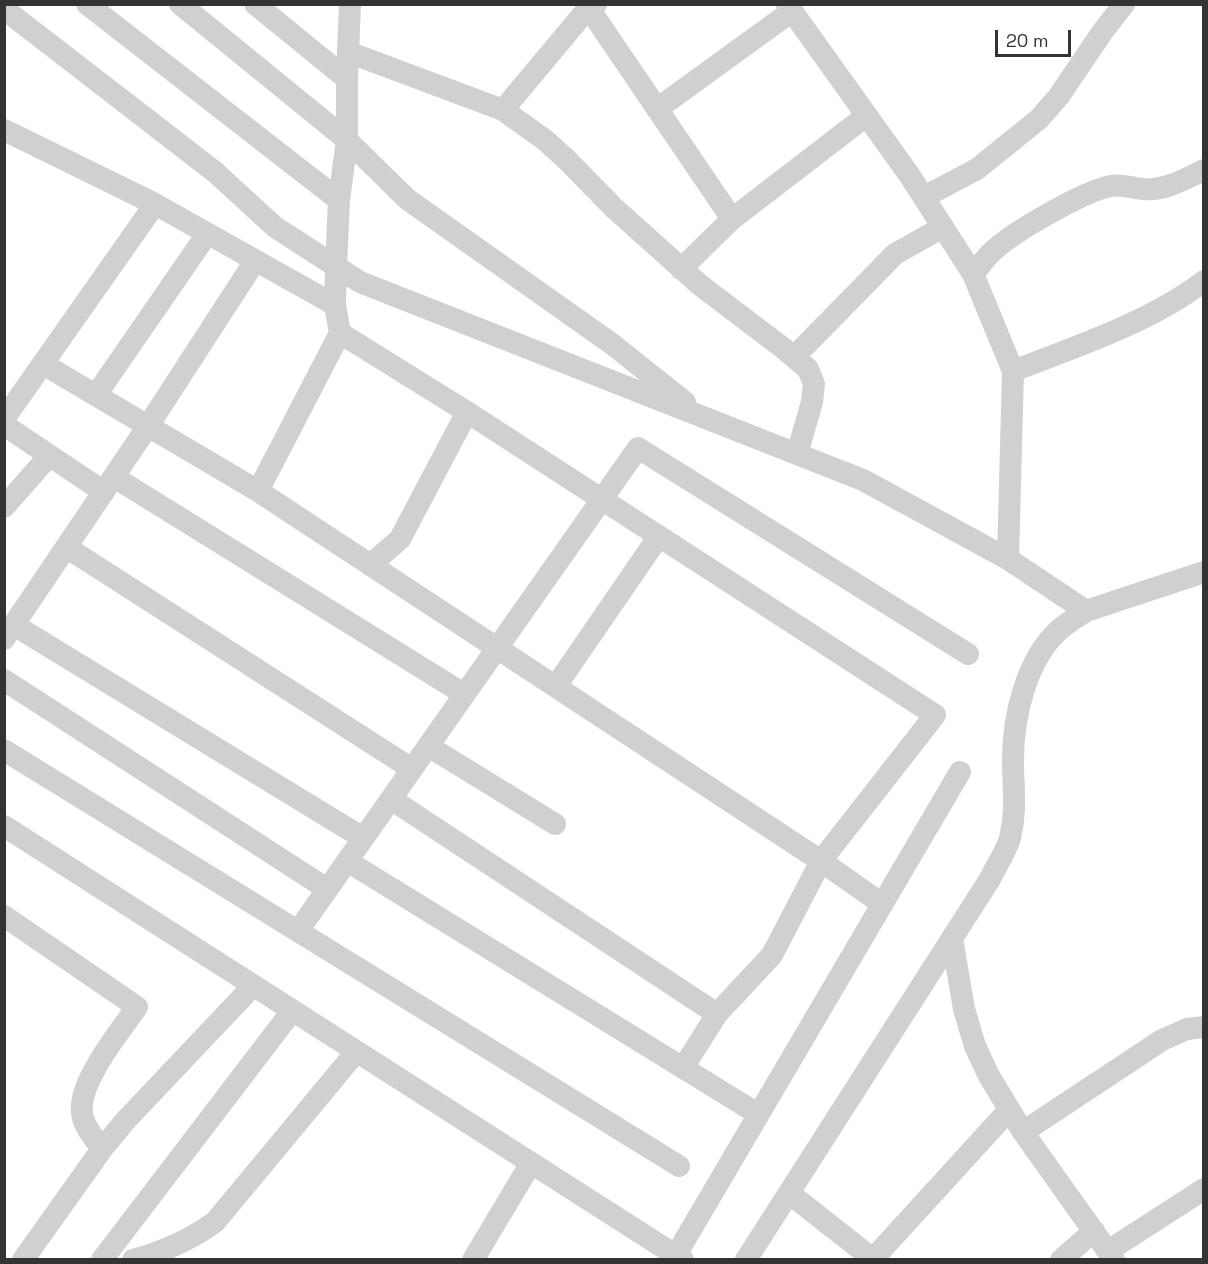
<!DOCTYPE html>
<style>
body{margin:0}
#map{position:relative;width:1208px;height:1264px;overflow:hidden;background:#fff;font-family:"Space Grotesk",sans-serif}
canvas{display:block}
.frame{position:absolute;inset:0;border:6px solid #333;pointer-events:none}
.scale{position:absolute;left:995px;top:30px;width:76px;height:27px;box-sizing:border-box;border:3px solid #333;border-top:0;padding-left:8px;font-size:18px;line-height:21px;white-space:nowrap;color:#333;-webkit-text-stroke:4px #fff;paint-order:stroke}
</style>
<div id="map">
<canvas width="1208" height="1264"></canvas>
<div class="frame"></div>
<div class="scale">20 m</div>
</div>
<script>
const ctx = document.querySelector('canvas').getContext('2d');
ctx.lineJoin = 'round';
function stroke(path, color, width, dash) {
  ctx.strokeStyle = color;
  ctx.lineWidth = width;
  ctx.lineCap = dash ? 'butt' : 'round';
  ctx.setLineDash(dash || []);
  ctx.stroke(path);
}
const street = new Path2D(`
 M87,4L339,200
 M180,4L347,140L407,199L612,344L685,402
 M255,4L347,79
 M350,4L347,79V140L339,200L336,268L335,305L340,333L258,491L821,861L882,904
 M586,4L732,219
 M787,4L910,176L973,274L1013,371L1008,559L1086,611L1204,572
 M4,9L215,172L275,227L360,282L863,480L1008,559
 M348,52L503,110L545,140L567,160L614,208L700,285L783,348L808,369L814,384L812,402L797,454
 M657,109L792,11
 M503,110L584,13L596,4
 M4,130L155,204L335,305
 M924,197L977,169L1039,119L1059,96L1103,31L1124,4
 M681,269L732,219L866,116
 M973,274C980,266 986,257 994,250C1015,231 1084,191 1111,186C1122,184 1132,188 1143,189C1165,191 1185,179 1204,170
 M340,333L467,412L935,715L821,861L772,955L717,1014L683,1068
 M794,357L895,254L943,227
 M43,364L258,491
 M1013,371C1075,347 1151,322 1204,281
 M96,395L207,234
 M4,419L155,204
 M4,425L104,492
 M114,477L464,694
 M4,507L49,456
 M66,547L412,769
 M370,565L400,539L467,412
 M14,625L363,838
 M4,639L148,426L255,261
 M4,680L327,889
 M556,686L659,536
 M428,746L555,824
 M4,750L679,1166
 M391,799L717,1014
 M4,826L683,1260
 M347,861L758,1114
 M4,916L137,1007C119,1033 78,1082 82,1113C83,1126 95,1139 102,1149
 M298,931L638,448L968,654
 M952,938L964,1009L975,1046L989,1076L1023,1132L1114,1260
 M1023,1132L1162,1040L1187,1029L1204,1027
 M789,1193L874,1260
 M1108,1251L1204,1189
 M676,1255L960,772
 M873,1259L1009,1110
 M23,1260L102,1149L126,1120L253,986
 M102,1260L292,1011
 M133,1260C163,1252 190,1240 215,1222L356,1052
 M473,1260L531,1163
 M746,1260L990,879C996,866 1006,852 1010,838C1017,808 1013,790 1013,760C1013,717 1026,660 1059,630C1067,623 1077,617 1086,611
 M1061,1260L1094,1231`);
stroke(street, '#d0d0d0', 22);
</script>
